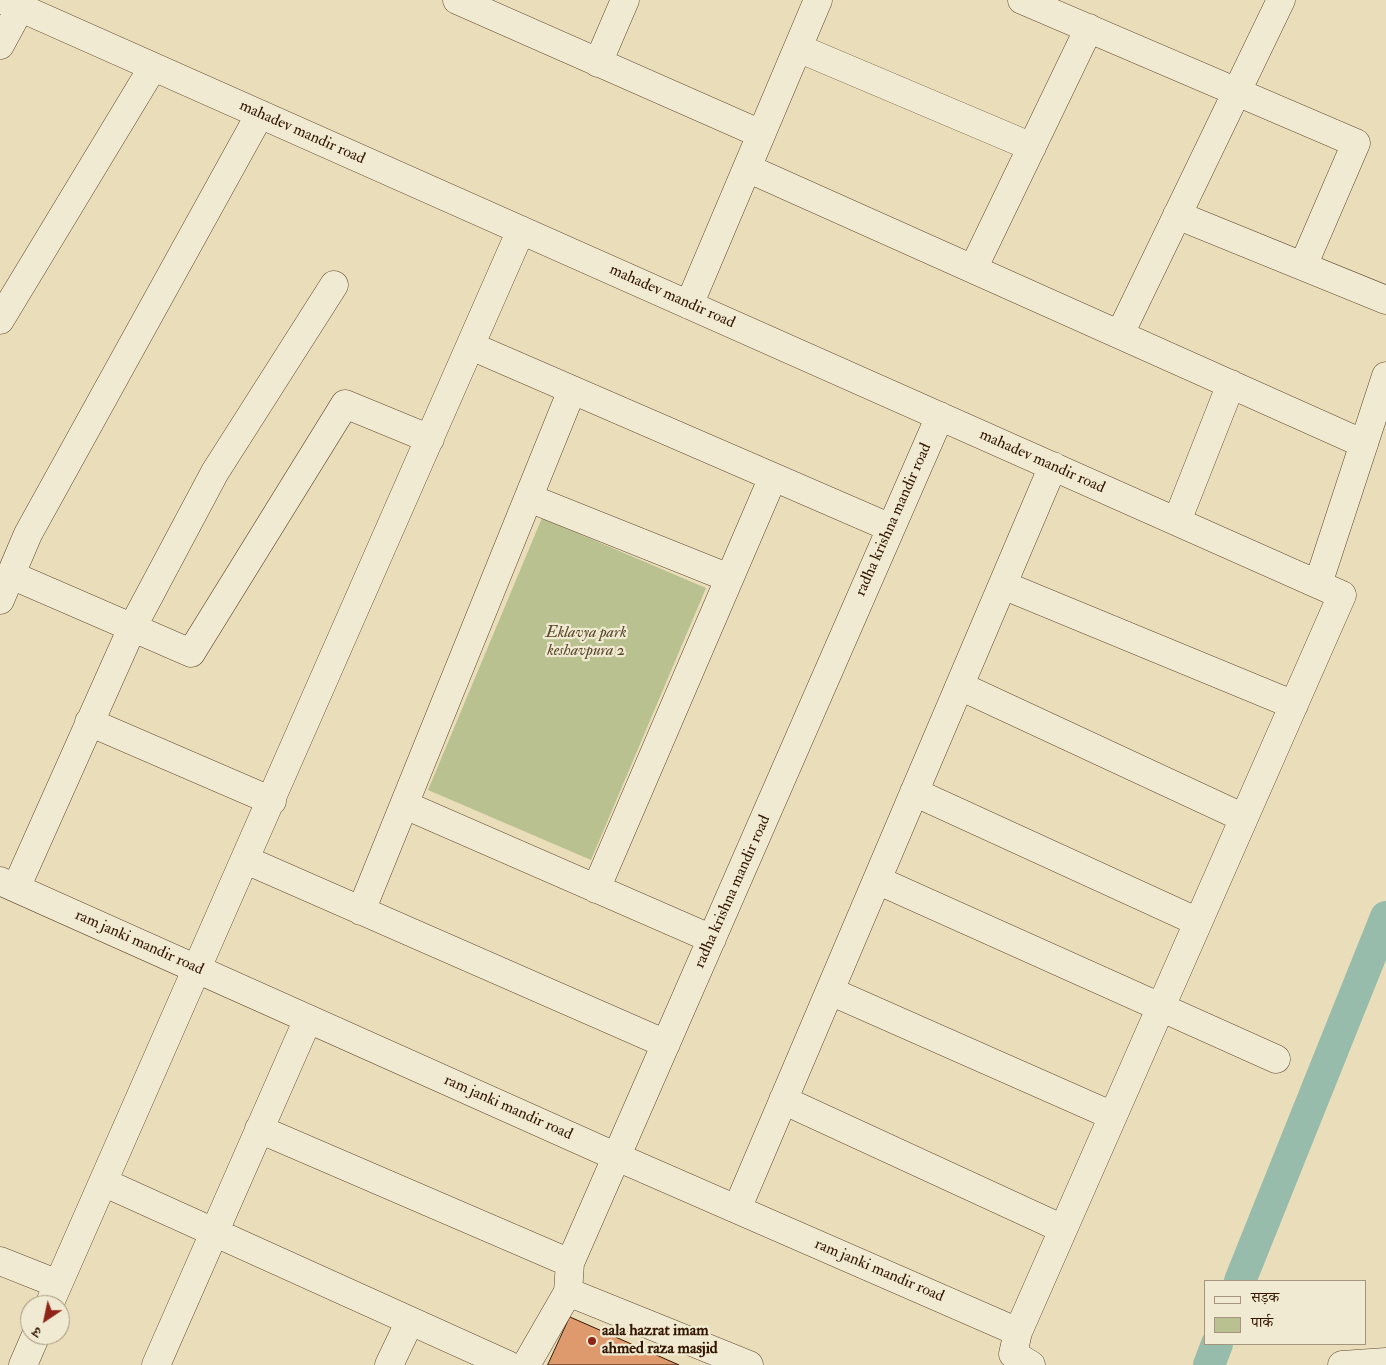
<!DOCTYPE html>
<meta charset="utf-8">
<style>
body{margin:0}
#map{position:relative;width:1386px;height:1365px;overflow:hidden;background:#eadeba;font-family:"IM FELL Double Pica","Noto Serif Devanagari",serif}
canvas{display:block}
.legend{position:absolute;left:1204px;top:1280px;width:162px;height:65px;box-sizing:border-box;background:#f1ead2;border:1px solid #a5957e;margin:0;padding:6px 9px;list-style:none;font-size:15px;color:#321601}
.legend li{display:flex;align-items:center;gap:10px;height:25px}
.legend b{width:25px;border:1px solid #a5957e}
.north{position:absolute;left:20px;top:1295px;width:50px;height:50px;box-sizing:border-box;background:#f1ead2;border:1px solid #a5957e;border-radius:50%;rotate:214deg;font-size:14px;font-weight:700;line-height:20px;text-align:center;color:#321601}
.north::after{content:'';display:block;margin:auto;width:18px;height:22px;background:#8f2418;clip-path:polygon(50% 0,100% 100%,50% 72%,0 100%)}
</style>
<div id="map">
<canvas width="1386" height="1365"></canvas>
<ul class="legend">
<li><b style="height:6px;background:#f1ead2"></b>सड़क</li>
<li><b style="height:14px;background:#b8c18f"></b>पार्क</li>
</ul>
<div class="north">उ</div>
</div>
<script>
const ctx = document.querySelector('canvas').getContext('2d');
ctx.lineJoin = 'round';
function paint(path, color) {
  ctx.fillStyle = color;
  ctx.fill(path, 'evenodd');
}
function stroke(path, color, width, dash) {
  ctx.strokeStyle = color;
  ctx.lineWidth = width;
  ctx.lineCap = dash ? 'butt' : 'round';
  ctx.setLineDash(dash || []);
  ctx.stroke(path);
}
function label(font, color, halo, rows, align = 'center') {
  ctx.font = font + ' "IM FELL Double Pica",serif';
  ctx.lineWidth = 4.5;
  ctx.setLineDash([]);
  ctx.textBaseline = 'middle';
  ctx.strokeStyle = halo;
  ctx.fillStyle = color;
  for (const [text, x, y, turn = 0] of rows) {
    ctx.save();
    ctx.translate(x, y);
    ctx.rotate((+turn || 0) * Math.PI / 180);
    ctx.textAlign = isNaN(turn) ? turn : align;
    if (halo) ctx.strokeText(text, 0, 0);
    ctx.fillText(text, 0, 0);
    ctx.restore();
  }
}
const green = new Path2D(`
 M542,518L706,588L591,860L428,790Z`);
const canal = new Path2D(`
 M1240,1281L1386,917
 M1209,1365L1217,1344`);
const building = new Path2D(`
 M570,1317L679,1365H548Z`);
const minor = new Path2D(`
 M3,0L1342,595L1018,1332L1013,1354L1031,1365
 M457,0L761,134
 M1022,0L1356,143L1303,266
 M0,45L20,8
 M798,48L1032,147
 M598,63L625,0
 M747,168L1364,444
 M1177,215L1386,300
 M973,269L1089,28
 M689,305L818,0
 M0,320L153,67
 M1120,334L1281,0
 M471,346L891,528
 M529,498L729,578
 M1177,521L1231,384
 M11,575L191,653L345,404L430,439
 M1318,584L1386,376
 M1003,585L1294,705
 M0,600L28,534L260,114
 M960,686L1244,818
 M89,722L272,801
 M914,792L1198,922
 M405,805L712,939
 M246,860L666,1044
 M877,880L1276,1059
 M0,881L617,1157L1018,1332
 M16,888L132,628L215,472L334,285
 M596,889L773,477
 M361,911L572,390
 M830,991L1113,1116
 M783,1100L1063,1229
 M259,1129L570,1263
 M103,1182L508,1365
 M737,1209L1053,466
 M0,1261L58,1284
 M568,1292L749,1365
 M49,1305L521,230
 M23,1365L36,1335
 M156,1365L308,1019
 M389,1365L410,1321
 M526,1365L568,1292L570,1263L940,416
 M1342,1365L1386,1362`);
const markers = [
 [592,1341,5,"#8f2418"]
];
const streetNames = [
 ["mahadev mandir road",302,133,24],
 ["mahadev mandir road",672,297,24],
 ["mahadev mandir road",1042,462,24],
 ["radha krishna mandir road",894,520,-66],
 ["radha krishna mandir road",733,892,-66],
 ["ram janki mandir road",139,943,24],
 ["ram janki mandir road",508,1108,24],
 ["ram janki mandir road",879,1271,23]
];
const parkNames = [
 ["Eklavya park",586,634],
 ["keshavpura 2",586,652]
];
const poiNames = [
 ["aala hazrat imam",602,1332],
 ["ahmed raza masjid",602,1350]
];
paint(green, '#b8c18f');
stroke(canal, '#98bcac', 32);
paint(building, '#de9a6c');
stroke(building, '#321601', 1);
stroke(minor, '#60482f', 29);
stroke(minor, '#f1ead2', 28);
for (const [x, y, r, color] of markers) {
  const dot = new Path2D();
  dot.arc(x, y, r, 0, 2 * Math.PI);
  ctx.fillStyle = color;
  ctx.fill(dot);
  stroke(dot, '#f1ead2', 2);
}
label('16px', '#321601', '#f1ead2', streetNames);
label('italic 16px', '#5a492c', '#f1ead2', parkNames);
label('bold 16px', '#321601', '#f1ead2', poiNames, 'left');
</script>
